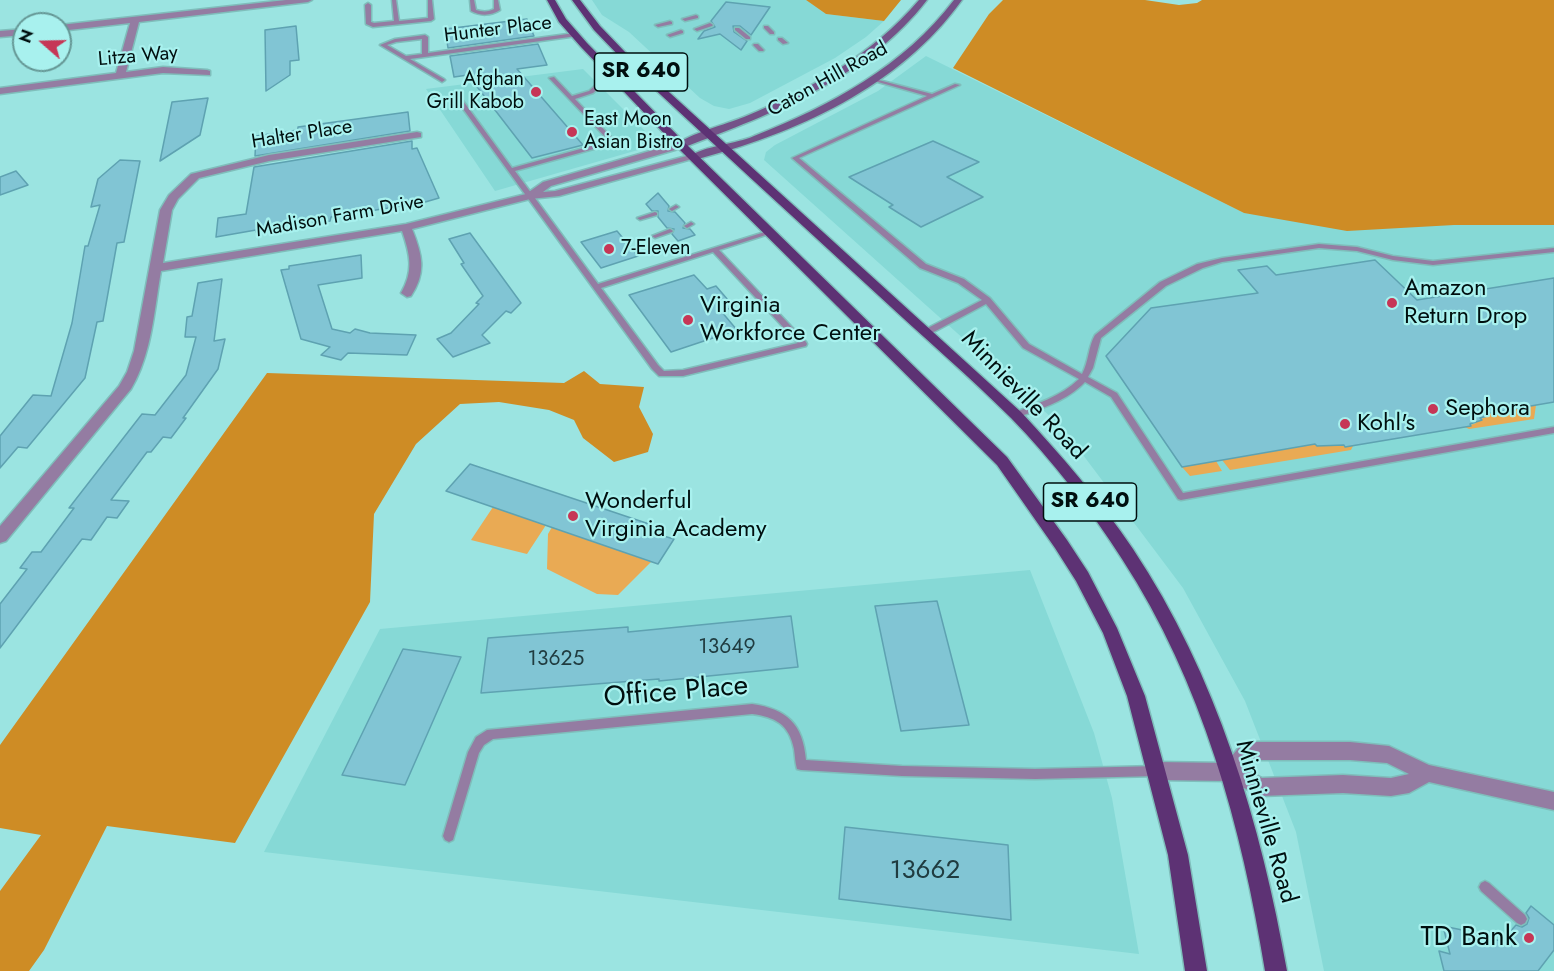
<!DOCTYPE html>
<style>
body{margin:0}
#map{position:relative;width:1554px;height:971px;overflow:hidden;background:#9be4e1;font-family:Jost,sans-serif}
canvas{display:block}
.north{position:absolute;left:12px;top:12px;width:60px;height:60px;box-sizing:border-box;background:#a8f1ee;border:2px solid #659795;border-radius:50%;rotate:290deg;font-size:16px;font-weight:700;line-height:24px;text-align:center;color:#000f0f}
.north::after{content:'';display:block;margin:auto;width:21px;height:27px;background:#c63656;clip-path:polygon(50% 0,100% 100%,50% 72%,0 100%)}
</style>
<div id="map">
<canvas width="1554" height="971"></canvas>
<div class="north">N</div>
</div>
<script>
const ctx = document.querySelector('canvas').getContext('2d');
ctx.lineJoin = 'round';
function paint(path, color) {
  ctx.fillStyle = color;
  ctx.fill(path, 'evenodd');
}
function stroke(path, color, width, dash) {
  ctx.strokeStyle = color;
  ctx.lineWidth = width;
  ctx.lineCap = dash ? 'butt' : 'round';
  ctx.setLineDash(dash || []);
  ctx.stroke(path);
}
function label(font, color, halo, rows, align = 'center') {
  ctx.font = font + ' Jost,sans-serif';
  ctx.lineWidth = 4.5;
  ctx.setLineDash([]);
  ctx.textBaseline = 'middle';
  ctx.strokeStyle = halo;
  ctx.fillStyle = color;
  for (const [text, x, y, turn = 0] of rows) {
    ctx.save();
    ctx.translate(x, y);
    ctx.rotate((+turn || 0) * Math.PI / 180);
    ctx.textAlign = isNaN(turn) ? turn : align;
    if (halo) ctx.strokeText(text, 0, 0);
    ctx.fillText(text, 0, 0);
    ctx.restore();
  }
}
const built = new Path2D(`
 M592,0H806L826,14L884,21L866,37L835,58L750,103L729,109L714,106L700,98L629,32L602,15Z
 M926,56L1244,213L1454,225H1554V971H1324L1296,832L1245,701L1183,588L1062,427L764,160L766,152L775,145L878,91Z
 M583,69L652,138V144L645,148L495,191L426,89Z
 M1030,570L1094,733L1112,798L1139,954L264,852L380,629Z`);
const green = new Path2D(`
 M1536,405L1534,419L1469,429L1465,427L1476,423L1475,421L1486,417L1484,414Z
 M1315,444L1317,446H1353L1351,450L1230,470L1222,460Z
 M1216,461L1222,471L1190,476L1182,467Z
 M493,507L546,525L527,554L471,540Z
 M552,527L651,562L618,595L597,594L547,569L548,534Z`);
const forest = new Path2D(`
 M806,0H901L884,21L826,14Z
 M1003,0H1145L1179,5L1197,3L1202,0H1554V225H1454L1347,231L1244,213L953,68L989,14Z
 M584,371L600,384L644,387L639,407L653,434L648,452L614,462L583,438L574,420L549,410L499,402L460,404L416,444L374,514L370,602L235,843L107,826L44,950L29,971H0V891L41,835L0,828V745L267,373L564,383Z`);
const building = new Path2D(`
 M726,2L770,7L751,35L740,26H733L734,32L747,41L741,50L720,34L698,39L704,31L715,27L711,21Z
 M527,19L534,36L448,48L445,29Z
 M296,26L299,60L290,61V75L266,91L265,30Z
 M538,44L547,65L517,69L583,145L532,158L468,75L454,77L450,56Z
 M208,98L200,135L160,161L172,102Z
 M408,112L410,131L255,156L256,136L298,130V127Z
 M412,141V149L417,148L439,198L408,207V205L331,217L330,221L313,224V220L280,226V229L256,232V230L216,237L218,218L246,214L254,167Z
 M933,141L979,162L947,177L983,197L921,227L889,207L893,205L849,177Z
 M120,160L140,161L124,242L117,243L103,321L97,322L85,378L27,448L18,447L0,468V436L33,395L51,396L72,323L85,246H88L100,205L91,207L98,179Z
 M16,171L28,185L0,195V177Z
 M658,193L669,206L668,211L675,212L685,223L683,228L690,229L695,235L678,241L672,234L674,229L667,228L658,217V211H652L646,204Z
 M617,231L638,256L601,268L581,242Z
 M470,233L521,303L511,313L506,311L482,335L490,343L453,357L437,339L451,333L479,304L476,303L483,296L461,264L464,263L449,239Z
 M361,255L362,278L318,285L332,329L350,333L355,329L370,333L416,335L407,355L348,353L341,360L321,355L330,347L301,339L281,270L289,269V266Z
 M1375,260L1417,300L1554,278V402L1484,414L1487,416L1480,418L1482,420L1470,424L1471,426L1345,447L1344,445L1317,446L1315,444L1182,467L1106,356L1151,308L1258,293L1238,270L1267,266L1276,275Z
 M694,275L707,289L716,286L734,307L721,311L737,330L671,352L629,295Z
 M222,279L214,341L225,339L218,369L183,418H186L171,438L163,437L151,452H147L111,500L129,501L117,518L107,517L91,540L82,539L0,648V604L27,569L20,568L32,552H41L74,508H69L142,414L155,415L186,375L196,337H185L187,317L192,316L198,283Z
 M470,464L664,529L660,535L674,539L658,564L446,491Z
 M937,601L969,725L901,731L875,606Z
 M791,616L798,667L659,681V679L481,693L488,638L628,627V632Z
 M403,649L461,657L405,785L342,775Z
 M845,827L1008,845L1011,920L839,899Z
 M1531,906L1554,925V950L1538,971H1444L1439,951L1450,954L1443,926L1467,931L1469,935L1502,941L1516,925L1522,927L1527,924L1529,918L1526,913Z`);
const service = new Path2D(`
 M392,0H396L399,21L428,18V0H432L434,19L431,21L373,27L366,24L365,5L368,3L371,5V22L374,23L394,21Z
 M470,0H474L476,10C482,12 489,12 494,9V0H498L500,10C491,16 480,16 471,11Z
 M696,15L698,16V18L685,21L682,19Z
 M670,21L672,22V24L658,27L655,25Z
 M710,23L713,25L712,26L697,31L694,29Z
 M764,26H768L774,32V34H770L764,28Z
 M735,28H739L750,37V39H746L735,30Z
 M681,30L683,31V33L670,37L667,35Z
 M575,33L577,34V36L410,59L444,79L445,80L442,82L380,45L395,39L425,35L428,37V53ZM422,39V54L406,56L387,45L396,42Z
 M778,38H782L788,43L783,44L778,40Z
 M754,44H758L764,50L763,51H759L753,45Z
 M602,62L604,63L608,69L606,82L593,93L575,99L615,141V143L515,171L598,284L768,231H772V233L719,250L806,342L807,344L806,346L683,376H659L652,369L453,95L458,94L512,168L609,141L549,78L554,77L572,96L589,91L601,80L602,69L599,64ZM713,252L798,343L683,370L664,371L658,365L601,288Z
 M871,78L932,94L955,84L960,85L799,158L926,264L964,279L990,298L1029,344L1082,374C1089,361 1088,347 1095,335L1160,282L1197,264L1222,258L1319,244L1357,247L1393,256L1433,261L1554,248V252L1433,265L1393,260L1357,251L1319,248L1222,262L1203,268L1166,286L1101,338L1093,368L1088,377L1117,393L1183,493L1554,427V433L1181,500L1178,499L1111,397L1085,382C1067,401 1042,408 1019,417H1013L1012,415L1013,413C1036,404 1060,397 1079,379L1023,348L986,304L930,334H924L923,332L924,330L982,300L958,283L920,268L792,158L927,96L871,80Z
 M676,205L679,207L672,211L669,209Z
 M655,212L657,213V215L640,220L637,218Z
 M691,222L694,224L687,228L684,226Z
 M670,229L673,231L672,232L655,238L652,236Z
 M752,704C787,709 803,724 806,760L902,766L1035,769L1157,766L1161,767L1163,771L1161,775L1157,776L1035,779L902,776L801,770L797,769C795,762 795,756 794,749C789,724 775,717 752,714L493,739L484,745L479,753L453,840L449,842L445,840L443,836L468,752L476,737L487,730Z
 M1485,881L1489,883L1525,915L1527,919L1525,923L1521,925L1517,923L1481,891L1479,887L1481,883Z`);
const minor = new Path2D(`
 M286,0H312L308,2L139,22L126,72L163,67L207,70L210,71V75L163,73L0,94V88L116,73L130,23L60,31V25Z
 M24,29V35L0,37V31Z
 M417,132L421,133V137L269,161L199,178L178,199L172,210L163,263L406,224L526,194L543,182L681,142L686,145L685,147L551,186L543,192L555,191L694,154L699,157L559,196L530,199L412,229C422,254 427,272 411,296L407,297L401,293C414,271 410,254 402,231L161,271C154,311 152,353 131,389L6,541L0,543V526L119,386L127,372L134,351L160,210L169,195L191,174L269,155Z
 M1248,742H1350L1389,746L1429,765L1554,792V810L1429,782L1409,793L1391,796L1343,793L1261,796L1229,781L1157,780L1150,777L1148,771L1150,765L1157,762L1226,763L1241,745ZM1252,760H1350L1387,763L1409,774L1391,778L1343,775L1262,778L1244,769Z`);
const secondary = new Path2D(`
 M919,0H927C867,78 774,113 685,147L676,145C688,134 727,124 744,117C811,89 871,56 919,0Z
 M954,0H962C900,87 795,134 694,160L689,157C702,146 737,144 754,136C830,106 904,66 954,0Z`);
const primary = new Path2D(`
 M547,0H555L566,19L587,43L685,143L1007,457L1067,540L1088,572L1117,628L1145,696L1188,855L1207,971H1185L1168,855L1127,696L1103,633L1076,581L1055,548L997,465L677,147L581,47L559,22Z
 M572,0H580L600,26L626,53L1021,412C1061,455 1100,500 1133,549C1217,675 1261,824 1287,971H1265C1242,827 1202,682 1122,559C1090,509 1052,460 1011,418C969,376 923,337 879,296C793,217 706,137 620,57L594,30Z`);
const markers = [
 [536,92,6,"#c63656"],
 [572,132,6,"#c63656"],
 [609,249,6,"#c63656"],
 [1392,303,6,"#c63656"],
 [688,320,6,"#c63656"],
 [1433,409,6,"#c63656"],
 [1345,424,6,"#c63656"],
 [573,516,6,"#c63656"],
 [1529,938,6,"#c63656"]
];
const farStreetnames = [
 ["Hunter Place",498,30,-7],
 ["Litza Way",138,57,-5],
 ["Caton Hill Road",828,80,-29],
 ["Halter Place",302,135,-9],
 ["Madison Farm Drive",340,217,-10]
];
const farPoinames = [
 ["Afghan",524,80,"right"],
 ["Grill Kabob",524,103,"right"],
 ["East Moon",584,120],
 ["Asian Bistro",584,143],
 ["7-Eleven",621,249]
];
const numberNames = [
 ["13649",727,648],
 ["13625",556,660]
];
const shields = [
 [641,72,93],
 [1090,502,93]
];
const shieldNames = [
 ["SR 640",641,72],
 ["SR 640",1090,502]
];
const poiNames = [
 ["Amazon",1404,289],
 ["Return Drop",1404,317],
 ["Virginia",700,306],
 ["Workforce Center",700,334],
 ["Sephora",1445,409],
 ["Kohl's",1357,424],
 ["Wonderful",585,502],
 ["Virginia Academy",585,530]
];
const streetNames = [
 ["Minnieville Road",1023,396,46],
 ["Minnieville Road",1265,822,74]
];
const nearNumbernames = [
 ["13662",925,872]
];
const nearStreetnames = [
 ["Office Place",676,693,-5]
];
const nearPoinames = [
 ["TD Bank",1517,938]
];
paint(built, '#86d9d6');
paint(green, '#e9aa54');
paint(forest, '#ce8c25');
paint(building, '#81c5d4');
stroke(building, '#5ea2b1', 1.5);
stroke(service, '#7fbebb', 3);
stroke(minor, '#7fbebb', 3);
stroke(secondary, '#7fbebb', 3);
stroke(primary, '#7fbebb', 3);
paint(service, '#947ca2');
paint(minor, '#947ca2');
paint(secondary, '#745288');
paint(primary, '#5d3274');
for (const [x, y, r, color] of markers) {
  const dot = new Path2D();
  dot.arc(x, y, r, 0, 2 * Math.PI);
  ctx.fillStyle = color;
  ctx.fill(dot);
  stroke(dot, '#a8f1ee', 2);
}
label('20px', '#000f0f', '#a8f1ee', farStreetnames);
label('20px', '#000f0f', '#a8f1ee', farPoinames, 'left');
label('21px', '#203c40', null, numberNames);
for (const [x, y, w] of shields) {
  const box = new Path2D();
  box.roundRect(x - w / 2, y - 19, w, 38, 4.5);
  ctx.fillStyle = '#a8f1ee';
  ctx.fill(box);
  stroke(box, '#000f0f', 1.5);
}
label('bold 22px', '#000f0f', null, shieldNames);
label('24px', '#000f0f', '#a8f1ee', poiNames, 'left');
label('24px', '#000f0f', '#a8f1ee', streetNames);
label('26px', '#203c40', null, nearNumbernames);
label('28px', '#000f0f', '#a8f1ee', nearStreetnames);
label('28px', '#000f0f', '#a8f1ee', nearPoinames, 'right');
</script>
